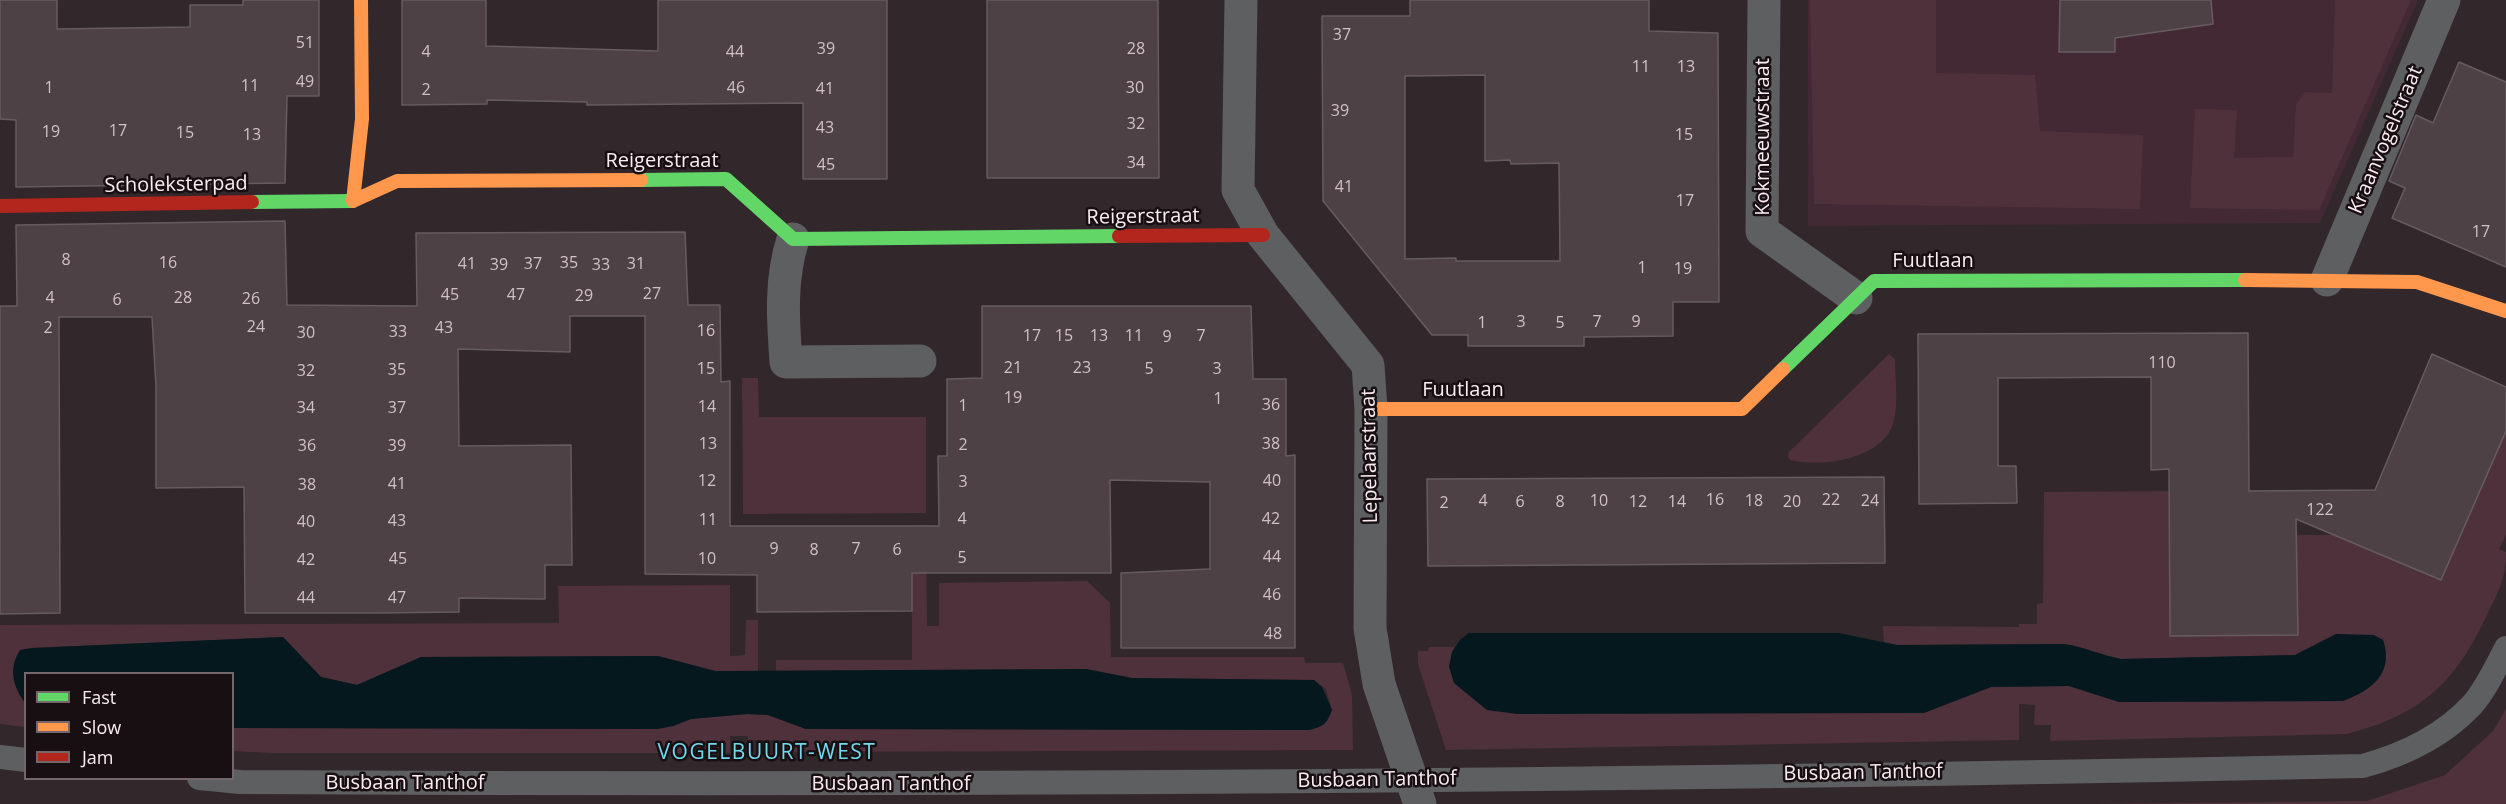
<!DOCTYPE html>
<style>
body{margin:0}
#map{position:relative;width:2506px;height:804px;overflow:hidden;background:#32272b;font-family:"Open Sans",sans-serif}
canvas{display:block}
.legend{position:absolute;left:24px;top:672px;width:210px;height:108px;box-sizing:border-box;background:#180f13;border:2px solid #73676c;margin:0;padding:8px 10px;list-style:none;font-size:18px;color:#fbecf1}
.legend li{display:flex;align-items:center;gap:12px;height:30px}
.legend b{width:30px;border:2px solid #73676c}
</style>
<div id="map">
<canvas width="2506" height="804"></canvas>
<ul class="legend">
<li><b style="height:8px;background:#63d668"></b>Fast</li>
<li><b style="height:8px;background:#ff974d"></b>Slow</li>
<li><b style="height:8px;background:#b3261e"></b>Jam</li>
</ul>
</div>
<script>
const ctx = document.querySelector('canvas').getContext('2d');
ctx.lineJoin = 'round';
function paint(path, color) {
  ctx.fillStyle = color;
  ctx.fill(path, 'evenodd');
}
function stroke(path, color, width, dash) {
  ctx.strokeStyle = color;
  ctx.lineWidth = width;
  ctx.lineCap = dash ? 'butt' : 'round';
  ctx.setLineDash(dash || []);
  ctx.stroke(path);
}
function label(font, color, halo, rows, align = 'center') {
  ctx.font = font + ' "Open Sans",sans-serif';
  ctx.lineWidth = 5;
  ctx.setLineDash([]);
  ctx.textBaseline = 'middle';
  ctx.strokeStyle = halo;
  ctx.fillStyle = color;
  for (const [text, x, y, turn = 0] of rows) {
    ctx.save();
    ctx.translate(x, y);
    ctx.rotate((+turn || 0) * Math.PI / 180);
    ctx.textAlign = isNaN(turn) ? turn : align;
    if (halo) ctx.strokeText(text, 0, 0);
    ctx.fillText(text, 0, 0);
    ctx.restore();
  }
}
const built = new Path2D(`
 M1808,0H2418L2320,223L1808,226Z`);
const green = new Path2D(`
 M1810,0H1936V73L2035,75L2040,131L2143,135L2140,209L1814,204Z
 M2335,0H2411L2319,210L2190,208L2195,109L2237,110L2234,158L2293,157L2296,105L2305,92L2332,93Z
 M1889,354L1895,359C1895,379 1899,405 1893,424C1882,459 1821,468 1790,460L1788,456L1789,452Z
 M742,378H758L759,417H926V513L743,514Z
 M2506,431V535L2499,549L2506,552C2506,579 2499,590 2488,613C2455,683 2423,714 2347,734L2050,741L2051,725H2034L2035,705L2019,704V740L1446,750L1418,664V651H1428L1429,647H1455L1452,652L1454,683L1487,710L1926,712L1991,687L2069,686L2119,702L2343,701C2373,690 2394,674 2383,639L2336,634L2295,655L2121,659C2101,655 2084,647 2064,644L1897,645L1884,642L1883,626L2019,627V624H2037V604L2043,603L2044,492L2170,491V635H2298V598L2267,599L2268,535H2336L2441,580Z
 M926,525L927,626H939V583L1087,581L1110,603L1111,657H1304L1305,663H1343L1352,695L1353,750L785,752V740H748V736H730V753H271L233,751L232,728L657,729L673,726L691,719L747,714L768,715L806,729L1309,730L1332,710L1326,689L1314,680L1132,678L1086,669L776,671V660H912V526Z
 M730,585V656L745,655L746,620H758V671H715L658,656L421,657L357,685L321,677L283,637L32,648L20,650L19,693L25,703V727L0,724V625L559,623L558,586Z
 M2506,709V804H2093L2367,801L2445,775L2493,731Z`);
const water = new Path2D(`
 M1469,633H1839L1897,645L2064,644C2084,647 2101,655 2121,659L2295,655L2336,634L2374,635L2383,640C2394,673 2372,690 2343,701L2119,702L2069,686L1991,687L1924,713L1517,714L1487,710L1454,683L1449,667L1452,652L1460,640Z
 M283,637L321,677L357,685L421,657L658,656L715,671L1086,669L1132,678L1314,680L1322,687L1332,710C1327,724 1323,727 1309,730L806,729L768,715L747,714L691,719L673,726L657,729L233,728L232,674H26L25,703C13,686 8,669 20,650L32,648Z`);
const building = new Path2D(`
 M0,0H57V29L190,27V5H243V0H319V96H287L285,183L16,187V120L0,119Z
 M402,0H486V46L658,51V0H887V179H803V103L587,105V102L487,100V104L402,105Z
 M987,0H1158L1159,178H987Z
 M1410,0H1649V31L1718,33L1719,302H1673V336L1584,337V346H1468V335H1432L1323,201L1322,16H1410ZM1485,75V161L1510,160L1511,164L1559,163L1560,261H1456V258L1405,259V76Z
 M2060,0H2211L2213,24L2115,38V52H2059Z
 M2459,62L2506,82V267L2392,218L2405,188L2389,181L2416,115L2433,123Z
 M285,221L287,305L417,306L416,233L685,232L688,305H720L721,382L730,381V526H939L938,456H947V379L982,378V306H1251L1253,379H1286V456L1295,455V648H1121V573L1210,569V482L1110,480L1111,573H912V611L757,612V575L645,574V316H570V352L458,349L459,446L571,445L572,565H545V599L459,598V612L375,613H245L244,487L156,488V387L152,317H59L60,613L0,614V306H17L16,225Z
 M2248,333L2249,491L2375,490L2432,354L2506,387V431L2441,580L2296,519L2298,635L2170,636L2169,469L2151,470V377L1998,378V466H2016L2017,503L1919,504L1918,334Z
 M1884,477L1885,563L1428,566L1427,479Z`);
const lane = new Path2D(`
 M0,757L26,760
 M199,778L240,782C947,786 1655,781 2363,766C2403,755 2443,736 2472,705C2486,689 2496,667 2506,648`);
const street = new Path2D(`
 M1241,0L1238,190L1263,235L1368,365L1371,409L1370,628L1379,684L1420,804
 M1764,0L1762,231L1856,298
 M793,239C780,280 783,320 786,362L920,361
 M2327,280L2444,0`);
const fast = new Path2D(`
 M641,180L726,179L793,239L1119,236
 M252,202L353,201
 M1783,369L1874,281L2245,280`);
const slow = new Path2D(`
 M361,0L362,119L353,201L397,181L641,180
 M2245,280L2417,282L2506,311
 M1371,409H1742L1783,369`);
const jam = new Path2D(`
 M0,206L252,202
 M1119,236L1263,235`);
const numberNames = [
 ["37",1342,35],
 ["51",305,43],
 ["39",826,49],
 ["28",1136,49],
 ["4",426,52],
 ["44",735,52],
 ["11",1641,67],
 ["13",1686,67],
 ["49",305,82],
 ["11",250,86],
 ["1",49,88],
 ["46",736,88],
 ["30",1135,88],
 ["41",825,89],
 ["2",426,90],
 ["39",1340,111],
 ["32",1136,124],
 ["43",825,128],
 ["17",118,131],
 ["19",51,132],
 ["15",185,133],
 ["13",252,135],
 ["15",1684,135],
 ["34",1136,163],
 ["45",826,165],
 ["41",1344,187],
 ["17",1685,201],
 ["17",2481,232],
 ["8",66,260],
 ["16",168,263],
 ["35",569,263],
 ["41",467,264],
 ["37",533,264],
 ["31",636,264],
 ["39",499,265],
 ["33",601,265],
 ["1",1642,268],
 ["19",1683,269],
 ["27",652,294],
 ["45",450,295],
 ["47",516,295],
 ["29",584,296],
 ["4",50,298],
 ["28",183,298],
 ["26",251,299],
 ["6",117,300],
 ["3",1521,322],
 ["7",1597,322],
 ["9",1636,322],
 ["1",1482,323],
 ["5",1560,323],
 ["24",256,327],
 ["2",48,328],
 ["43",444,328],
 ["16",706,331],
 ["33",398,332],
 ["30",306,333],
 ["17",1032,336],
 ["15",1064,336],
 ["13",1099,336],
 ["11",1134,336],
 ["7",1201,336],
 ["9",1167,337],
 ["110",2162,363],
 ["21",1013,368],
 ["23",1082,368],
 ["15",706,369],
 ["5",1149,369],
 ["3",1217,369],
 ["35",397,370],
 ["32",306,371],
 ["19",1013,398],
 ["1",1218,399],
 ["36",1271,405],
 ["1",963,406],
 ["14",707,407],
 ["34",306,408],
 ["37",397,408],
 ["13",708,444],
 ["38",1271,444],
 ["2",963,445],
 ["36",307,446],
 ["39",397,446],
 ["12",707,481],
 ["40",1272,481],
 ["3",963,482],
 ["41",397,484],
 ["38",307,485],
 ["16",1715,500],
 ["22",1831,500],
 ["4",1483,501],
 ["10",1599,501],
 ["18",1754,501],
 ["24",1870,501],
 ["6",1520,502],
 ["8",1560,502],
 ["12",1638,502],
 ["14",1677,502],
 ["20",1792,502],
 ["2",1444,503],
 ["122",2320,510],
 ["4",962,519],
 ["42",1271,519],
 ["11",708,520],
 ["43",397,521],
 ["40",306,522],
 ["9",774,549],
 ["7",856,549],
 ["8",814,550],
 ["6",897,550],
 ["44",1272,557],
 ["5",962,558],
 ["45",398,559],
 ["10",707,559],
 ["42",306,560],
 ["46",1272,595],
 ["44",306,598],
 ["47",397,598],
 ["48",1273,634]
];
const streetNames = [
 ["Kokmeeuwstraat",1763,137,-90],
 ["Kraanvogelstraat",2386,140,-67],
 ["Reigerstraat",662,161],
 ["Scholeksterpad",176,185,-1],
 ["Reigerstraat",1143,217,-1],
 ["Fuutlaan",1933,261],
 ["Fuutlaan",1463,390],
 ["Lepelaarstraat",1370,456,-91],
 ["Busbaan Tanthof",1863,773,-1],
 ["Busbaan Tanthof",1377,780,-1],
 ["Busbaan Tanthof",405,783],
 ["Busbaan Tanthof",891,784]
];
const neighbourhoodNames = [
 ["VOGELBUURT-WEST",767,753]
];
paint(built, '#422933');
paint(green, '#4f313c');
paint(water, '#04181d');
paint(building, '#4e4146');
stroke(building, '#665c60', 1.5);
stroke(lane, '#5d5f60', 24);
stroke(street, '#5d5f60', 33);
stroke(fast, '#63d668', 14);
stroke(slow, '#ff974d', 14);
stroke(jam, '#b3261e', 14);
label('16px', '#d0c1c6', null, numberNames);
label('20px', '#fbecf1', '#180f13', streetNames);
ctx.letterSpacing = '1.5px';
label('21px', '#71d9ec', '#180f13', neighbourhoodNames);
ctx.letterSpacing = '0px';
</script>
